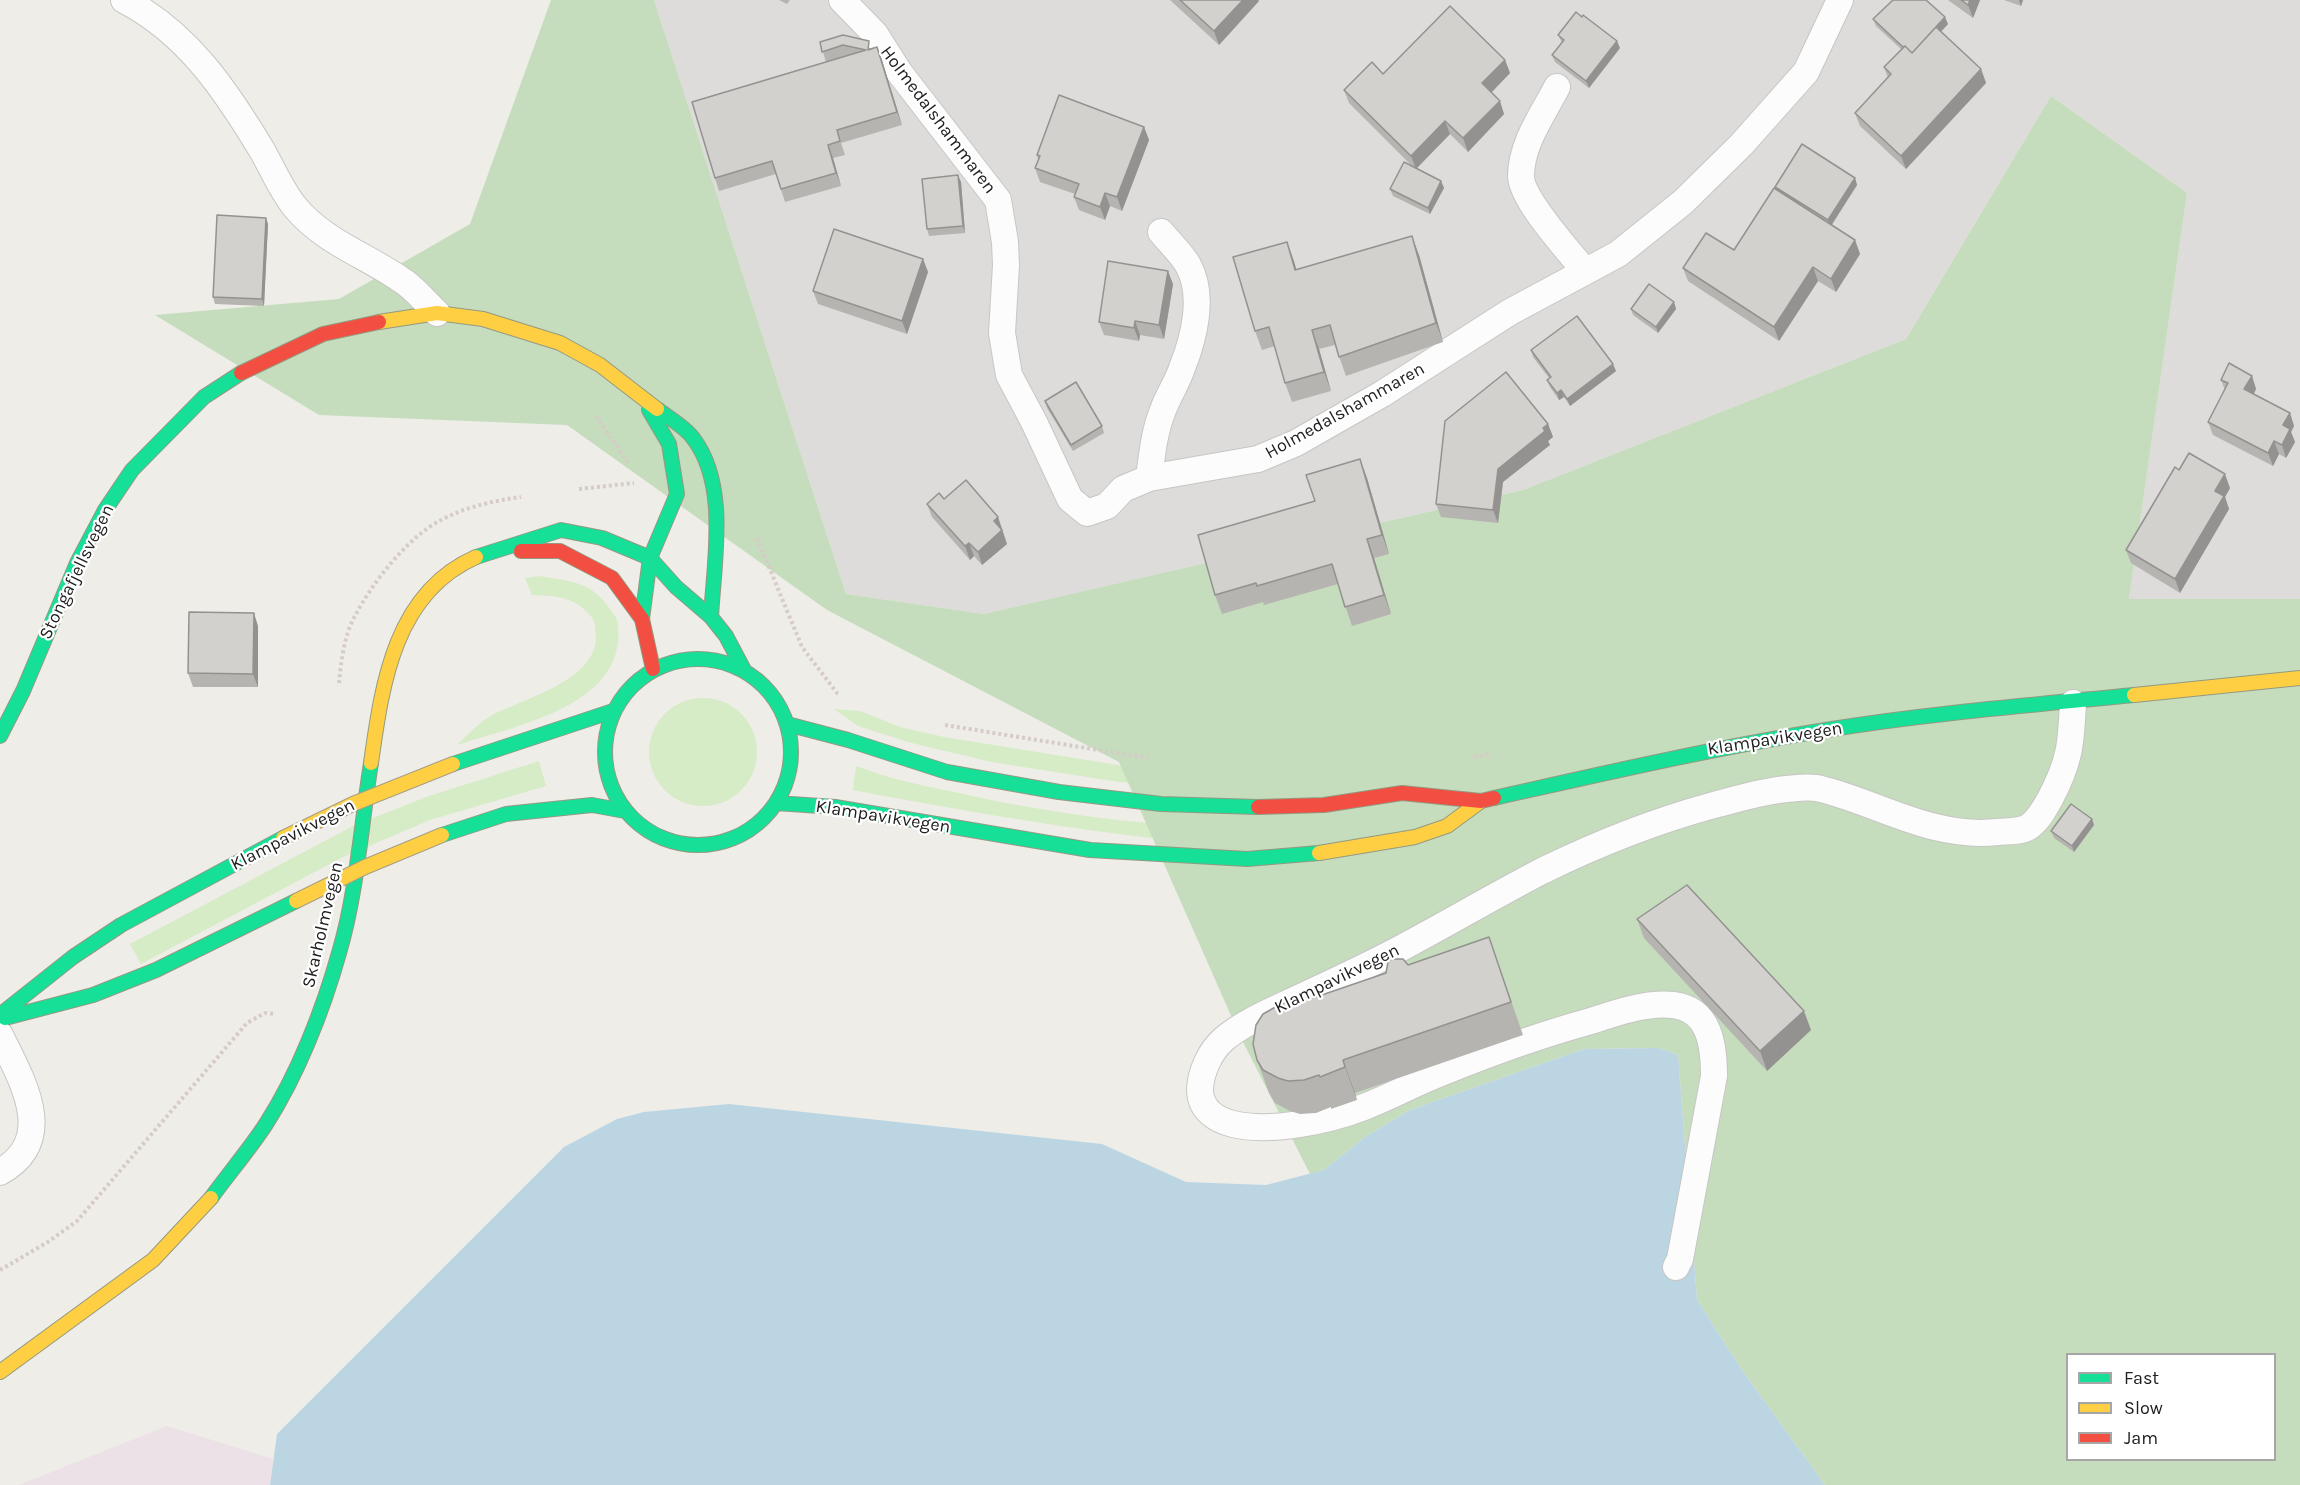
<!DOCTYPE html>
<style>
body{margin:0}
#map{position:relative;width:2300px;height:1485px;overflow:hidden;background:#eeede8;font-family:Karla,sans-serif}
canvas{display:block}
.legend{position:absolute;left:2066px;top:1353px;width:210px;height:108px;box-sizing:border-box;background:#fff;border:2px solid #a6a6a6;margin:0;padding:8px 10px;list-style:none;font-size:18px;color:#202020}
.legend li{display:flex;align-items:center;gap:12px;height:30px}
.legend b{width:30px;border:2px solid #a6a6a6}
</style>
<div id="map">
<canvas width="2300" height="1485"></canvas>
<ul class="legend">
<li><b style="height:8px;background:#16e098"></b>Fast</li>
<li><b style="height:8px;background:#ffcf43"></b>Slow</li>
<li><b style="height:8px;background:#f24e42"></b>Jam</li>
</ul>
</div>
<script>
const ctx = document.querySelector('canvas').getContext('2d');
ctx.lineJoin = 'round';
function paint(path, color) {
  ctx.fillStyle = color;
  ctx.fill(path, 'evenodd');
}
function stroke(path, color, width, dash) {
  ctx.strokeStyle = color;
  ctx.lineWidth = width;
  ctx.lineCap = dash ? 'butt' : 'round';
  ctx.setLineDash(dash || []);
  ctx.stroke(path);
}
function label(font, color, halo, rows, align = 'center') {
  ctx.font = font + ' Karla,sans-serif';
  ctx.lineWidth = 4.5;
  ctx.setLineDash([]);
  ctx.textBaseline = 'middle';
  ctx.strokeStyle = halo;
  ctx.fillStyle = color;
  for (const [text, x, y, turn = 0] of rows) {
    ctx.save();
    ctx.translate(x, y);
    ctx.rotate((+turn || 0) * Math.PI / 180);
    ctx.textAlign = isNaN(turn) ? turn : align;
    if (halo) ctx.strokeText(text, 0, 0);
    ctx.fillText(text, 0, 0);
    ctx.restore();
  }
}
const residential = new Path2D(`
 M654,0H2300V599H2129L2187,193L2051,96L1906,339L1523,490L984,614L846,594Z`);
const industrial = new Path2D(`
 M167,1426L273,1459L270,1485H19Z`);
const grass = new Path2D(`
 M539,576C571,582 590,580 610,609C614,615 618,619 618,625C627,706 515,726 457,745C467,735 480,722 492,715C524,699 596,680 596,637C595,630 596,625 593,619C577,597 558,596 532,595L525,578Z
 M649 752a54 54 0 1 1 108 0a54 54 0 1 1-108 0Z
 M834,709L860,711L900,727L944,737L1217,781L1216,789L1119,782L991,762L908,742L858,726Z
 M539,761L546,786L430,820L341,858L141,964L130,944L353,826L426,797Z
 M856,766C890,779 924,786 959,793C1029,809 1098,819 1169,825L1168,840C1062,828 958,810 853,790Z`);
const forest = new Path2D(`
 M551,0H654L846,594L984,614L1523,490L1906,339L2051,96L2187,193L2129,599H2300V1485H1825L1744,1373L1697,1300L1678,1055L1659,1048L1584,1049L1410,1110L1365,1137L1324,1170L1310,1174L1240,1036L1119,762L827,610L567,425L319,415L155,315L339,299L470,224ZM2068,1354H2274V1460H2068Z`);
const water = new Path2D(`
 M1659,1048L1678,1055L1697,1300L1744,1373L1825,1485H270L277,1434L564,1147L617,1119L644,1112L729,1104L1102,1144L1186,1182L1266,1185L1324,1170L1365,1137L1410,1110L1584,1049Z`);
const path = new Path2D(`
 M596,416L629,464
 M579,489L634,483
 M757,538L802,647L837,693L840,694
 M339,683C341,662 344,635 355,616C372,583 408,537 441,520C466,507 492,501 521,497
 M945,725L1148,758
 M1474,757L1490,754
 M0,1270L48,1242L77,1221L247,1023L265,1013L275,1014`);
const lane = new Path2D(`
 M124,0C188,33 227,92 263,152C273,170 282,191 295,207C323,241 365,255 400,279C414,287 425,302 437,313
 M842,0L875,34L899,72L998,200L1005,242L1006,265L1002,333L1009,375L1034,422L1070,499L1087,513L1107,506L1123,489L1149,478L1258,459L1296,443L1382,394L1510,312L1618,254L1683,202L1741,145L1806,72L1840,0
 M1557,87C1543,114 1521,144 1521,176C1521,199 1568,250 1584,270
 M1149,478C1152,455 1154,432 1163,410C1168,396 1177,383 1182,368C1194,338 1205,295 1188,265C1181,253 1170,243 1161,232
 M0,1035C21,1079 59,1139 0,1172
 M1676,1267L1680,1259L1714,1076C1714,1046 1710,1009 1673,1005C1647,1002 1615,1013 1591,1021C1540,1035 1490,1053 1441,1073C1415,1083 1390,1097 1364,1107C1328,1121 1270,1133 1233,1124C1216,1120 1201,1110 1200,1091C1200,1073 1210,1051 1224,1039C1243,1023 1267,1013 1290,1002C1322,987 1355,972 1388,955C1440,928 1490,898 1542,871C1597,844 1655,821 1714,805C1738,799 1762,791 1787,789C1798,788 1810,786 1821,789C1881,804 1932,839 1998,832C2008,831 2022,832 2030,826C2039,819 2045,808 2050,799C2070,761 2071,745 2073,703`);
const fast = new Path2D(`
 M657,409C669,418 685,427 693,438C729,485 714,561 711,617
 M476,557L561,530L602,538L650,558L676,587L711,617L726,636L744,670
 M642,619L650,558L677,494L669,444L649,410
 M605 752a93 93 0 1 1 186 0a93 93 0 1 1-186 0Z
 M787,724L848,740L947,772L1059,792L1161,804L1258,807
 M0,736L23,691L77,563L105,510L132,470L204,397L241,373
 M453,764L613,711
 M1494,798C1606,773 1718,747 1832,729C1932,713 2033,705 2134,695
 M776,803L835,807L1090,850L1247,859L1319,853
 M442,835L506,814L592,805L625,811
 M0,1015L73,957L121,925L283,838
 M5,1018L93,995L156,970L296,901
 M211,1198C229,1173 249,1150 266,1124C298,1074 323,1010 339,953C357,892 361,826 371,763`);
const slow = new Path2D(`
 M379,322L437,313L483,319L560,343L600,365L657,409
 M2134,695L2300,678
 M371,763C382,685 394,593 476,557
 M1319,853L1415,837L1447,826L1481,801
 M0,1372L153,1260L211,1198`);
const jam = new Path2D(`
 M241,373L323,334L379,322
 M521,551H560L612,578L642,619L653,669
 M1258,807L1324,805L1402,793L1481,801L1494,798`);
const slowBridge = new Path2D(`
 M283,838L353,804L453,764
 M296,901L365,867L442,835`);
const wall = new Path2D(`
 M779,0H790L787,4Z
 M1170,0H1258L1259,1L1219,45Z
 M1948,0H1980L1973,18Z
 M2004,0H2023L2021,6Z
 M1873,19L1948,24L1941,31L1981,69L1986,83L1906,169L1860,126L1855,113L1888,78L1884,67L1901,49L1876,26Z
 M1558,35L1620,48L1589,88L1555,62L1552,55L1562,43Z
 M820,42L871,48L877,47L902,125L841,143L845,155L833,158L841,186L785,202L776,174L719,191L715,178L826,62Z
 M1505,60L1510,73L1491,93L1504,114L1468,152L1450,134L1417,168L1441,181L1444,188L1430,214L1393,196L1390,189L1412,166L1349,103L1344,90L1383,74Z
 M1144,127L1149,140L1122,211L1110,206L1105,220L1079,210L1074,197L1075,194L1040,182L1035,168L1038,160L1037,155Z
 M1855,178L1857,185L1832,225L1855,240L1860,254L1836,292L1818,281L1779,341L1688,281L1683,268L1734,250L1776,189L1775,187Z
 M961,182L965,233L929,236L927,229Z
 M268,224L264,306L215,304L213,297Z
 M1287,242L1296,270L1419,255L1443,342L1346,376L1335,345L1319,349L1331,391L1292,402L1285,383L1275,346L1262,350L1255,331Z
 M923,259L928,272L907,334L818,304L813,291Z
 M1173,284L1164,339L1140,335L1139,341L1104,335L1099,322Z
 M1674,302L1676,309L1658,333L1633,315L1631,309Z
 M1531,350L1616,371L1570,406L1564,397L1559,400L1550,387L1547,380L1549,378L1533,357Z
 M2252,376L2256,389L2254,394L2290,413L2294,426L2291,432L2295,442L2286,458L2279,454L2273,466L2213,435L2208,422L2225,390L2221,380Z
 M1045,401L1102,426L1104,433L1073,451L1047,408Z
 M1548,424L1553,437L1548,441L1550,445L1503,482L1498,523L1441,517L1436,504Z
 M1360,459L1367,478L1389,554L1374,558L1391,614L1352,626L1338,584L1264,605L1263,602L1222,614L1215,595Z
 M2179,470L2230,488L2225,497L2229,509L2180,593L2131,563L2126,550Z
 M944,499L998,517L1007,544L982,565L974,556L970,560L932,517L927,504Z
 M258,626V687H193L188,673Z
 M2092,819L2094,825L2074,852L2054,838L2051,831Z
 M1637,919L1811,1030L1767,1071L1644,938Z
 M1489,937L1523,1035L1355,1093L1357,1100L1331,1109V1107L1316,1113L1300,1114L1290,1111L1275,1103L1269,1093L1257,1060L1313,998Z`);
const shadedWall = new Path2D(`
 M1243,0H1258L1259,1L1219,45L1214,31Z
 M1970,0H1980L1973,18L1968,5Z
 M2019,0H2023L2021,6Z
 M1945,17L1948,24L1938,35L1934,29Z
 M1617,41L1620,48L1589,88L1586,81Z
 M877,47L882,60L902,125L897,112Z
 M1505,60L1510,73L1487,97L1482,83Z
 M1981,69L1986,83L1906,169L1901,156Z
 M1500,101L1504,114L1468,152L1463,138Z
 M1445,121L1450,134L1416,169L1411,156Z
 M1144,127L1149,140L1122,211L1117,197Z
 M828,145L833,158L841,186L836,173Z
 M958,175L961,182L965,233L963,226Z
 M1855,178L1857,185L1830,227L1828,220Z
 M1441,181L1444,188L1430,214L1428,208Z
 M1105,193L1110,206L1105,220L1100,207Z
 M266,218L268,224L264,306L262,299Z
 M1412,236L1419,255L1443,342L1436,323Z
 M1855,240L1860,254L1836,292L1831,279Z
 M1287,242L1294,261L1302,289L1295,270Z
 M923,259L928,272L907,334L902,321Z
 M1813,267L1818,281L1779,341L1774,327Z
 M1168,271L1173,284L1164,339L1159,325Z
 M1674,302L1676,309L1658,333L1656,327Z
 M1135,321L1140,335L1139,341L1134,328Z
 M1312,330L1319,349L1331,391L1324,372Z
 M1613,364L1616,371L1570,406L1567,399Z
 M2252,376L2256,389L2249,403L2244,389Z
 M1561,390L1564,397L1559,400L1557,393Z
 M2290,413L2294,426L2291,432L2295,442L2286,458L2282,445L2283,425Z
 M1548,424L1553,437L1548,441L1550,445L1503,482L1498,523L1493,510L1498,469Z
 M2274,441L2279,454L2273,466L2268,453Z
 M1360,459L1367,478L1389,554L1382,535Z
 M2225,474L2230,488L2225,497L2229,509L2180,593L2175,579L2215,491Z
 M998,517L1007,544L982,565L978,552L994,521Z
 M1367,539L1374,558L1391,614L1384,595Z
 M969,543L974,556L970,560L965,546Z
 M254,613L258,626V687L253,674Z
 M2092,819L2094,825L2074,852L2072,846Z
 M1804,1011L1811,1030L1767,1071L1760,1051Z
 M1343,1060L1355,1093L1357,1100L1345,1067Z`);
const building = new Path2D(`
 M1180,0H1243L1214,31Z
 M1893,0H1926L1945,17L1912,53L1905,46L1903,47L1873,19Z
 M1961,0H1970L1968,5Z
 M1450,6L1505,60L1482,83L1500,101L1463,138L1445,121L1411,156L1344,90L1372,62L1383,74Z
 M1576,12L1582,17L1583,15L1617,41L1586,81L1552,55L1564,40L1558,35Z
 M1936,27L1981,69L1901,156L1855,113L1891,74L1884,67L1905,46L1912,53Z
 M843,35L869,41L868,50L877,47L897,112L837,130L840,141L828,145L836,173L781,189L772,161L715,178L692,102L866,50L843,45L822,52L820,42Z
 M1059,95L1144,127L1117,197L1105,193L1100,207L1074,197L1079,184L1035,168L1040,156L1037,155Z
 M1802,144L1855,178L1828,220L1775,187Z
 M1404,162L1441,181L1428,208L1390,189Z
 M958,175L963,226L927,229L922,179Z
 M1774,188L1855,240L1831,279L1813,267L1774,327L1683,268L1706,233L1734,250Z
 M217,215L266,218L262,299L213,297Z
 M834,229L923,259L902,321L813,291Z
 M1412,236L1436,323L1339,357L1330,325L1312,330L1324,372L1285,383L1269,327L1255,331L1233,257L1287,242L1295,270Z
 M1108,261L1168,271L1159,325L1135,321L1134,328L1099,322Z
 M1649,284L1674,302L1656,327L1631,309Z
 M1577,316L1613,364L1567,399L1561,390L1557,393L1547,380L1551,377L1531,350Z
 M2229,363L2252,376L2244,389L2290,413L2283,425L2290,429L2282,445L2274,441L2268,453L2208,422L2228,383L2221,380Z
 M1506,372L1548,424L1543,428L1545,431L1498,469L1493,510L1436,504L1445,421Z
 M1076,382L1102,426L1071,445L1045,401Z
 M2189,453L2225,474L2215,491L2224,496L2175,579L2126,550L2175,467L2179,470Z
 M1360,459L1382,535L1367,539L1384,595L1345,607L1332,564L1257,586L1256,583L1215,595L1198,535L1315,501L1306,475Z
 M966,480L998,517L994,521L1002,530L978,552L969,543L965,546L927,504L939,493L944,499Z
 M189,612L254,613L253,674L188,673Z
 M2071,804L2092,819L2072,846L2051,831Z
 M1687,885L1804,1011L1760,1051L1637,919Z
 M1489,937L1511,1002L1343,1060L1345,1067L1320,1077L1319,1075L1304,1080L1288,1081L1278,1078L1263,1070L1257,1060L1253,1044L1256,1025L1263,1014L1279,1005L1312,995L1313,998L1386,973L1388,962L1392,959H1403L1408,965Z`);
const streetNames = [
 ["Holmedalshammaren",938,120,53],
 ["Holmedalshammaren",1345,411,-29],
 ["Stongafjellsvegen",77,572,-64],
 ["Klampavikvegen",1775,739,-9],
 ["Klampavikvegen",883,817,9],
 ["Klampavikvegen",293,835,-27],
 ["Skarholmvegen",323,925,-77],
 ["Klampavikvegen",1337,979,-26]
];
paint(residential, '#dddcda');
paint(industrial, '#ece1e6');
paint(grass, '#d6ecc6');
paint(forest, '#c5ddbd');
paint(water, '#bbd5e2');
stroke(lane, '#c7c6c4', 28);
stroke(fast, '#949980', 16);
stroke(slow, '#949980', 16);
stroke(jam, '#949980', 16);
stroke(path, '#d7cbc7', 4, [3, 3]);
stroke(lane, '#fcfcfc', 26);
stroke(fast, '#16e098', 14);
stroke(slow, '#ffcf43', 14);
stroke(jam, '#f24e42', 14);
stroke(slowBridge, '#a59e84', 16, []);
stroke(slowBridge, '#ffcf43', 14);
paint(wall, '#b5b4b0');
paint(shadedWall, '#939290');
paint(building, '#d2d1cd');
stroke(building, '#939290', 1.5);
label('18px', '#202020', '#fff', streetNames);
</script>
